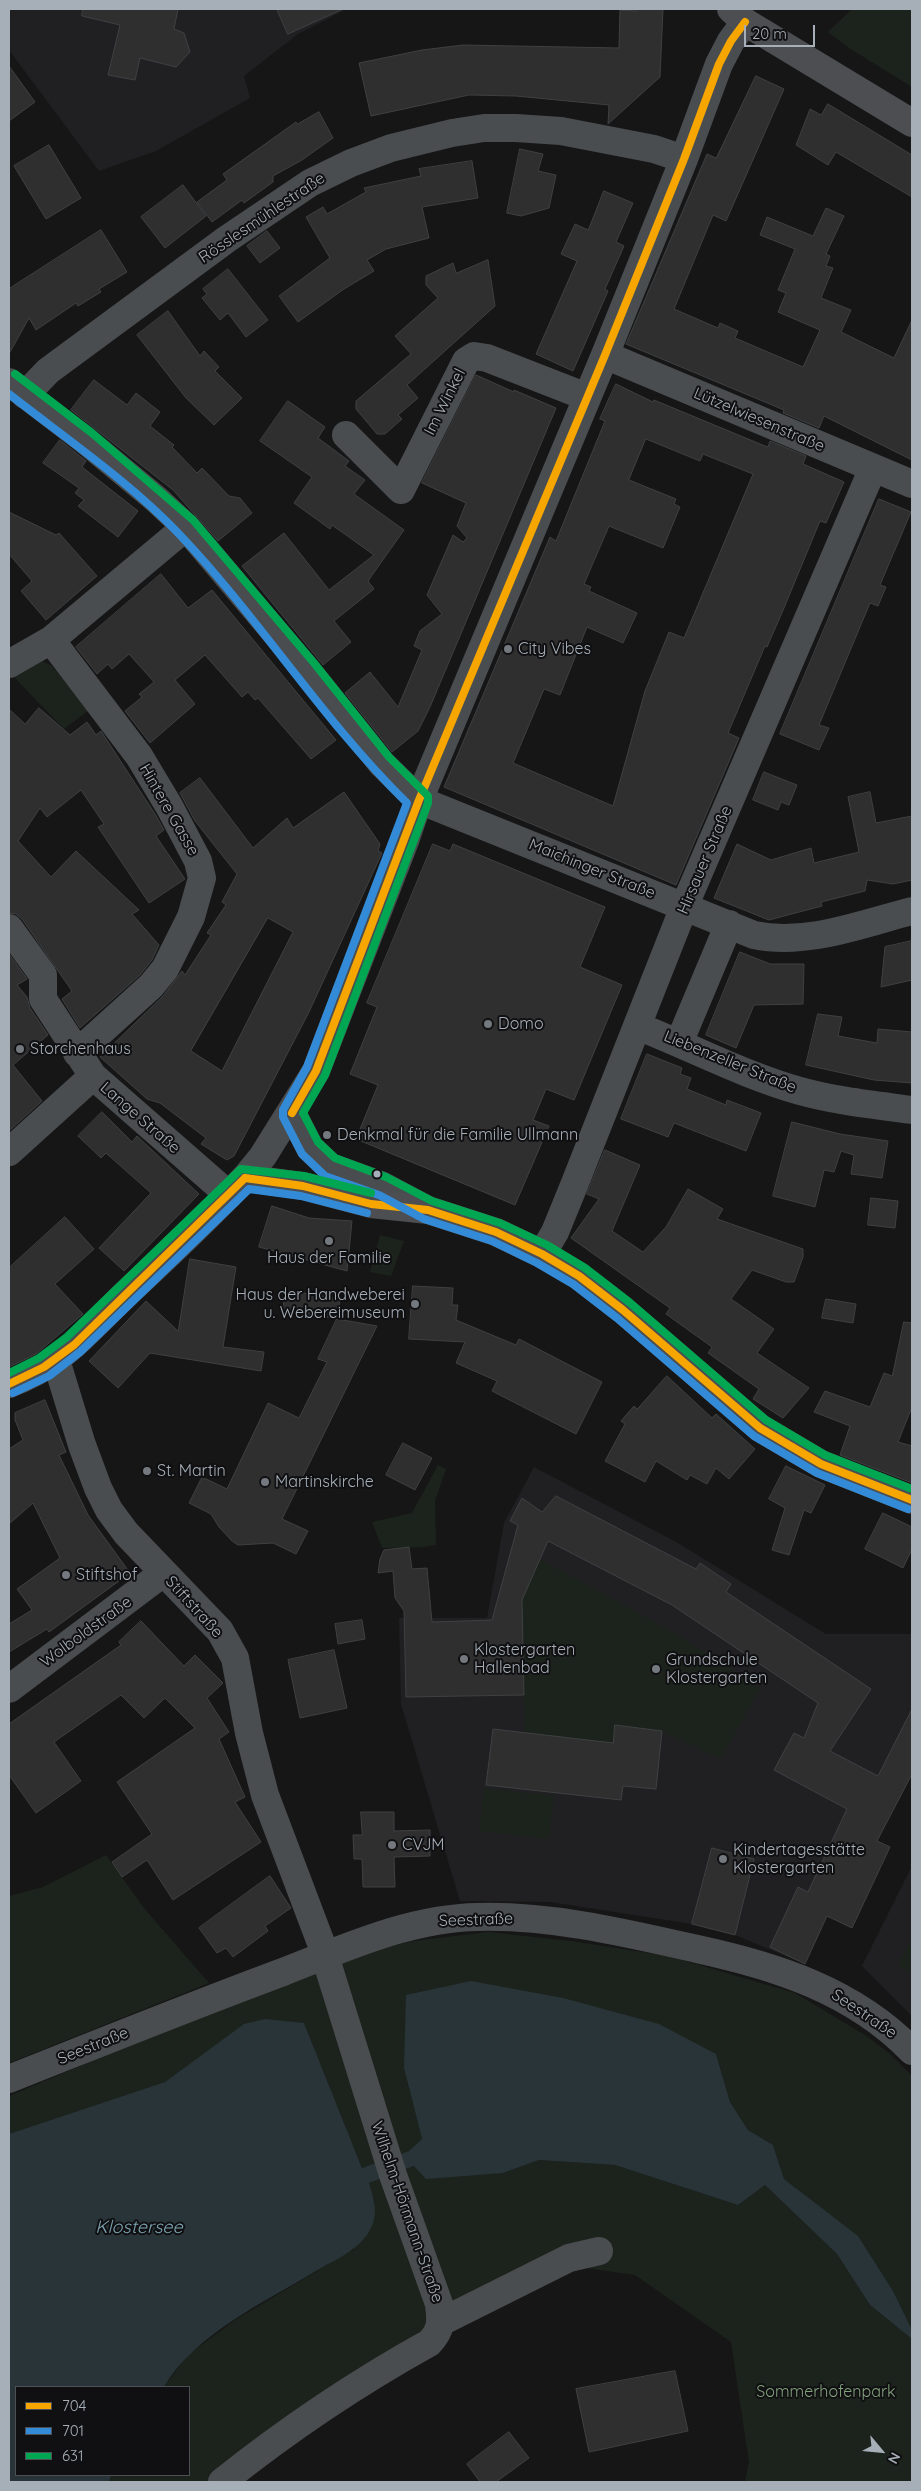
<!DOCTYPE html>
<meta charset="utf-8">
<style>
body{margin:0}
#map{position:relative;width:921px;height:2491px;overflow:hidden;background:#161616;font-family:Quicksand,sans-serif}
canvas{display:block}
.frame{position:absolute;inset:0;border:10px solid #a6afb7;pointer-events:none}
.legend{position:absolute;left:15px;top:2386px;width:175px;height:90px;box-sizing:border-box;background:#101012;border:1px solid #4c5054;margin:0;padding:6px 9px;list-style:none;font-size:15px;color:#a6afb7}
.legend li{display:flex;align-items:center;gap:10px;height:25px}
.legend b{width:25px;border:1px solid #4c5054}
.north{position:absolute;left:856px;top:2426px;width:50px;height:50px;-webkit-text-stroke:4px #101012;paint-order:stroke;rotate:118deg;font-size:14px;font-weight:700;line-height:20px;text-align:center;color:#a6afb7}
.north::after{content:'';display:block;margin:auto;width:18px;height:22px;background:#a6afb7;clip-path:polygon(50% 0,100% 100%,50% 72%,0 100%)}
.scale{position:absolute;left:744px;top:25px;width:71px;height:22px;box-sizing:border-box;border:2px solid #a6afb7;border-top:0;padding-left:6px;font-size:15px;line-height:18px;white-space:nowrap;color:#a6afb7;-webkit-text-stroke:4px #101012;paint-order:stroke}
</style>
<div id="map">
<canvas width="921" height="2491"></canvas>
<div class="frame"></div>
<ul class="legend">
<li><b style="height:6px;background:#f7a600"></b>704</li>
<li><b style="height:6px;background:#338bd7"></b>701</li>
<li><b style="height:6px;background:#00a651"></b>631</li>
</ul>
<div class="north">N</div>
<div class="scale">20 m</div>
</div>
<script>
const ctx = document.querySelector('canvas').getContext('2d');
ctx.lineJoin = 'round';
function paint(path, color) {
  ctx.fillStyle = color;
  ctx.fill(path, 'evenodd');
}
function stroke(path, color, width, dash) {
  ctx.strokeStyle = color;
  ctx.lineWidth = width;
  ctx.lineCap = dash ? 'butt' : 'round';
  ctx.setLineDash(dash || []);
  ctx.stroke(path);
}
function label(font, color, halo, rows, align = 'center') {
  ctx.font = font + ' Quicksand,sans-serif';
  ctx.lineWidth = 4;
  ctx.setLineDash([]);
  ctx.textBaseline = 'middle';
  ctx.strokeStyle = halo;
  ctx.fillStyle = color;
  for (const [text, x, y, turn = 0] of rows) {
    ctx.save();
    ctx.translate(x, y);
    ctx.rotate((+turn || 0) * Math.PI / 180);
    ctx.textAlign = isNaN(turn) ? turn : align;
    if (halo) ctx.strokeText(text, 0, 0);
    ctx.fillText(text, 0, 0);
    ctx.restore();
  }
}
const built = new Path2D(`
 M9,9H347L298,34L244,76L250,98L156,151L99,171L9,50Z
 M534,1467L678,1543L826,1634H912V1774L877,1841L890,1847L852,1928L827,1916L805,1964L735,1935L692,1924L550,1902L460,1901L401,1704L399,1618H487L504,1523Z
 M912,1866V2016L862,1966Z`);
const green = new Path2D(`
 M852,9H912V87L849,48L828,32Z
 M42,661L52,666L89,710L64,729L13,676Z
 M380,1235L404,1241L391,1276L370,1272Z
 M438,1465L446,1469L435,1501L436,1545C418,1549 401,1547 382,1548L372,1522L412,1513Z
 M540,1559L671,1631L760,1688L721,1759L662,1731L615,1725L613,1743L525,1733L523,1620H513Z
 M484,1788L554,1796L549,1839L479,1831Z
 M106,1855L144,1908L209,1983L9,2063V1896L43,1887Z
 M488,1932L571,1941L668,1956L795,1993L865,2035L889,2053L912,2076V2330L893,2291L858,2237L784,2179L773,2145L748,2130L730,2102L716,2054L404,2068L422,2139L410,2151L362,2168L304,2023L201,2057L165,2082L9,2134V2096L330,1961L413,1941Z
 M912,1937V1973L898,1966Z
 M539,2160L615,2165L738,2205L765,2185L837,2254L870,2305L912,2339V2482H745L749,2462L731,2342L635,2275L586,2268L467,2300L267,2435L207,2482H109L111,2475H189V2387H164L188,2355L235,2320L354,2249L375,2203L369,2183L415,2166L503,2173Z`);
const water = new Path2D(`
 M471,1981L563,1998L659,2024L716,2054L730,2102L748,2130L773,2145L784,2179L858,2236L893,2291L912,2330V2339L870,2305L837,2254L765,2185L738,2205L615,2165L539,2160L503,2173L426,2179L414,2166L369,2183C374,2199 379,2214 370,2230C359,2250 335,2260 316,2271C265,2302 195,2334 164,2387H16V2475H111L109,2482H9V2134L165,2082L244,2024L265,2019L304,2023L362,2168L409,2151L422,2139L404,2068L406,1995Z`);
const building = new Path2D(`
 M83,9H178L174,29L184,33L190,52L176,67L140,58L135,80L108,75L120,25L82,16Z
 M277,9H343L288,34Z
 M636,9H663L660,77L608,124L609,105L516,96L469,95L371,116L359,63L422,50L463,45L619,48L620,10L636,11Z
 M9,66L35,102L9,121Z
 M756,76L784,89L726,221L713,215L674,309L718,328L720,323L738,331L735,338L803,367L820,330L778,312L786,293L778,290L795,249L760,235L767,217L813,236L826,208L844,216L826,254L830,256L826,266L833,268L821,298L851,310L841,332L894,358L912,320V460L824,416L819,428L783,413L784,410L626,344L707,154L716,158Z
 M828,104L912,155V197L836,152L828,165L796,145L810,109L821,115Z
 M319,112L333,138L302,160L273,176V182L244,203L242,200L212,222L197,202L227,180L223,174L296,122L297,124Z
 M49,145L81,198L46,219L14,166Z
 M520,149L543,154L538,171L556,175L549,208L521,216L507,213Z
 M472,161L478,198L422,207L429,238L386,249L367,260L374,271L344,289L298,322L279,296L330,258L306,217L323,207L327,214L366,192L364,188L421,176L419,169Z
 M183,185L206,216L165,248L141,217Z
 M604,191L633,203L616,242L624,246L605,289L608,291L573,371L536,354L577,261L561,254L575,224L588,230Z
 M101,230L127,272L99,289L101,292L78,306L76,303L36,330L29,318L9,354V289Z
 M267,231L280,248L260,263L247,246Z
 M488,260L495,306L407,385L418,398L398,415L402,419L385,434H377L356,409V401L411,354L395,336L438,298L426,285V276L453,263L456,273Z
 M228,269L268,320L246,337L228,313L220,320L202,298L207,294L203,289Z
 M168,311L200,356L204,351L219,367L215,371L242,398L214,425L186,398L137,335Z
 M476,375L514,392V390L556,408L430,707L418,731L392,752L345,693L370,672L398,707L422,650L414,646L420,631L442,614L427,595L453,535L463,542L467,538L457,526L466,503L422,483Z
 M94,380L127,405L136,393L160,412L150,426L174,445L172,447L197,473L202,468L229,496L240,498L252,513L218,541L173,490L71,410Z
 M616,384L653,402L654,400L765,446L768,447L770,441L806,456L803,464L844,482L826,523L820,521L784,608L767,647L765,646L728,733L739,738L676,885L444,787L550,537L556,541L605,421L600,419ZM646,439L700,461L703,454L753,474L684,638L669,632L645,691L613,806L513,763L544,689L560,695L587,627L623,643L637,613L589,591L591,587L584,584L609,526L663,548L680,507L674,504L676,499L629,480Z
 M288,401L325,427L318,438L349,461L345,466L365,480L354,494L404,530L368,581L374,589L334,621L351,642L323,665L242,566L284,533L329,590L374,555L332,525L330,529L294,503L312,477L260,441Z
 M60,440L86,461L82,467L138,511L118,537L78,506L84,500L75,493L79,488L43,463Z
 M879,499L911,512L880,585L886,587L878,606L870,603L819,725L829,728L819,750L780,734Z
 M9,512L56,535L59,533L97,576L46,620L21,591L32,581L9,554Z
 M161,574L188,608L212,590L336,740L311,759L258,698L255,700L248,692L242,697L205,655L175,680L195,704L150,743L125,711L142,697L139,694L154,682L129,654L112,669L108,664L97,674L76,647Z
 M39,708L70,735L87,722L96,735L101,731L155,814L164,830L156,836L185,879L149,903L98,827L104,824L81,790L47,817L40,808L18,841L51,877L76,851L139,910L132,914L159,945L152,960L140,975L80,1028L62,999L72,991L22,919L16,914L9,913V709L25,724Z
 M764,772L797,785L789,805L781,802L778,810L753,800Z
 M200,778L253,848L287,818L293,828L344,792L380,844L378,851L382,853L309,1012L234,1156L227,1160L201,1144L206,1138L160,1103L147,1099L100,1057L163,996L182,971L185,975L211,935L207,933L226,905L222,902L237,874L195,821L180,793ZM268,918L293,932L222,1071L191,1051Z
 M870,792L876,823L912,816V880L893,884L867,880L865,891L821,902L822,906L769,920L714,898L737,844L771,860L811,848L814,863L859,852L848,797Z
 M433,844L450,851L453,844L605,907L580,967L622,985L574,1100L546,1089L533,1120L549,1126L515,1205L356,1139L378,1085L350,1074L377,1007L367,1003Z
 M912,941V980L881,987L885,947Z
 M740,952L770,964H804L803,1004L754,1005L736,1048L706,1035Z
 M9,954L27,979L17,985L27,997L30,1008L48,1035L13,1065L42,1101L9,1131Z
 M818,1014L842,1017L838,1036L877,1043L878,1029L912,1032V1083L874,1080L806,1065Z
 M647,1054L682,1068L680,1074L691,1078L687,1089L726,1105L727,1100L761,1113L746,1151L674,1123L668,1137L621,1119Z
 M102,1112L132,1142L137,1136L199,1194L124,1271L99,1248L151,1193L106,1153L101,1158L78,1136Z
 M792,1122L840,1134L888,1141L882,1178L851,1174L854,1155L841,1151L834,1172L824,1170L815,1207L773,1196Z
 M605,1150L640,1165L612,1231L643,1252L666,1227L688,1189L723,1209L717,1219L803,1249V1257L794,1282H786L752,1270L731,1299L774,1329L757,1353L809,1388L783,1418L753,1399L759,1389L708,1353L712,1347L666,1314L670,1308L571,1238L599,1199L587,1194Z
 M871,1198L898,1201L895,1228L868,1225Z
 M272,1206L309,1218L352,1221L347,1271L259,1247Z
 M65,1217L94,1249L55,1284L83,1314L36,1354L9,1367V1268Z
 M190,1259L236,1267L223,1347L264,1352L261,1371L150,1353L118,1388L89,1361L146,1301L178,1331Z
 M413,1286L453,1288L452,1305H458L456,1320L516,1345L519,1339L602,1382L576,1434L492,1391L497,1381L456,1363L465,1342L409,1339Z
 M286,1290L340,1299L337,1319L283,1310Z
 M826,1299L856,1304L853,1323L822,1318Z
 M337,1319L377,1326L282,1519L308,1531L296,1554L273,1543L238,1545L232,1541L219,1527L211,1514L189,1503L202,1477L227,1489L268,1403L299,1418L327,1362L318,1359Z
 M904,1322L912,1323V1407L898,1442L912,1446V1483L840,1455L850,1426L814,1412L825,1391L870,1407L884,1373L892,1376Z
 M667,1376L712,1418L716,1414L755,1449L729,1479L716,1468L707,1484L690,1475L687,1480L656,1461L645,1482L605,1461L625,1424L621,1421L634,1406L637,1409Z
 M45,1400L66,1452L59,1455L88,1515L130,1573L49,1632L47,1629L9,1652V1624L32,1610L17,1589L60,1558L33,1503L9,1524V1449L23,1440L15,1420V1413Z
 M403,1443L432,1458L415,1490L386,1475Z
 M786,1466L825,1485L811,1513L804,1510L789,1555L772,1550L785,1508L769,1499Z
 M556,1496L696,1569L700,1563L731,1584L726,1592L871,1689L830,1751L878,1776L912,1709V1774L877,1841L890,1847L852,1928L827,1916L805,1964L770,1947L798,1887L808,1892L847,1809L774,1770L794,1733L804,1738L818,1703L672,1605L548,1541L522,1600L524,1695L406,1697L404,1611L395,1598L393,1571L378,1573L380,1559L384,1550L409,1547L412,1569L427,1568L432,1622L492,1620L518,1525L510,1521L522,1498L542,1512Z
 M883,1513L912,1527V1549L903,1568L865,1549Z
 M362,1620L365,1639L338,1644L335,1624Z
 M141,1621L184,1666L195,1655L223,1683L207,1698L229,1732L219,1739L245,1797L235,1802L261,1842L173,1900L147,1860L122,1877L112,1862L152,1834L117,1782L195,1728L165,1698L144,1718L121,1695L54,1742L81,1781L36,1813L9,1775V1724L121,1645L119,1642Z
 M334,1650L347,1708L300,1718L288,1660Z
 M615,1725L662,1731L656,1789L623,1786L621,1800L486,1785L493,1729L613,1743Z
 M361,1812H394V1831L430,1830V1856L394,1857L395,1887H363L362,1859H354L353,1835H362Z
 M712,1848L754,1859L735,1935L692,1924Z
 M270,1876L291,1908L265,1926L268,1931L233,1957L226,1948L217,1953L199,1928Z
 M675,2371L688,2431L589,2452L576,2389Z
 M509,2432L529,2458L496,2482H480L467,2464Z`);
const minor = new Path2D(`
 M605,355L912,484
 M9,382L86,441L156,499L186,527L306,669L382,764L419,800L754,935C807,946 861,924 912,911
 M25,395L48,371L227,239L310,183L351,163L391,148L452,133L484,128H516L561,131L654,149L684,159
 M346,435L401,490L466,361L474,356L487,358L587,397
 M51,640L139,756L169,806L198,861L202,878L191,917L165,969L151,986L77,1053
 M9,664L51,640L186,527
 M9,928L43,975V999L93,1076L229,1195
 M637,1026C691,1047 743,1075 800,1091C836,1101 875,1105 912,1110
 M679,1043L729,924
 M292,1113L310,1148L330,1167L383,1186L428,1210
 M9,1152L93,1076
 M245,1178L263,1156L316,1071L405,841L419,800L605,355L684,159L719,64L731,41L745,22
 M542,1254L555,1232L575,1183L684,907L873,468
 M56,1360L82,1445L98,1488L109,1510L126,1533L220,1631L235,1658L249,1733L265,1795L321,1943L393,2175L439,2304C441,2321 442,2330 429,2343C357,2383 287,2430 222,2482
 M9,1689L163,1573
 M9,2079C100,2043 191,2006 283,1972C345,1948 410,1918 478,1917C551,1915 626,1933 697,1949C776,1966 854,1991 912,2051
 M441,2322L569,2258L599,2251`);
const major = new Path2D(`
 M731,9L745,22L912,123
 M9,1384C62,1365 89,1329 128,1292C168,1255 208,1217 245,1178L303,1186L371,1204L428,1210L496,1232L542,1254L579,1276L623,1310L760,1428L821,1464L912,1500`);
const bus1 = new Path2D(`
 M292,1113L316,1071L419,800L605,355L684,159L719,64L731,41L745,22
 M245,1178L303,1186L371,1204L428,1210L496,1232L542,1254L579,1276L623,1310L760,1428L821,1464L912,1500
 M9,1384L44,1367L74,1345L245,1178`);
const bus2 = new Path2D(`
 M9,394C64,437 131,483 179,534C260,619 323,721 407,803L307,1067L283,1110V1117L302,1154L325,1176L379,1195L424,1219L492,1241L537,1263L573,1284L617,1318L754,1436L817,1473L908,1509
 M13,1393L49,1376L80,1352L249,1189L301,1196L367,1213`);
const bus3 = new Path2D(`
 M15,374L92,433L193,520L314,663L389,757L428,796V803L325,1075L303,1113L318,1142L335,1158L386,1177L432,1201L500,1223L547,1245L585,1268L629,1302L766,1420L825,1455L912,1489
 M9,1373L39,1358L67,1337L241,1169L304,1176L371,1193`);
const markers = [
 [508,649,5,"#74797f"],
 [488,1024,5,"#74797f"],
 [20,1049,5,"#74797f"],
 [327,1135,5,"#74797f"],
 [377,1174,4.5,"#a6afb7"],
 [329,1241,5,"#74797f"],
 [415,1304,5,"#74797f"],
 [147,1471,5,"#74797f"],
 [265,1482,5,"#74797f"],
 [66,1575,5,"#74797f"],
 [464,1659,5,"#74797f"],
 [656,1669,5,"#74797f"],
 [392,1845,5,"#74797f"],
 [723,1859,5,"#74797f"]
];
const streetNames = [
 ["Rösslesmühlestraße",262,218,-34],
 ["Im Winkel",445,402,-63],
 ["Lützelwiesenstraße",759,420,23],
 ["Hintere Gasse",169,810,60],
 ["Hirsauer Straße",705,860,-67],
 ["Maichinger Straße",592,869,22],
 ["Liebenzeller Straße",730,1062,22],
 ["Lange Straße",140,1118,41],
 ["Stiftstraße",194,1607,48],
 ["Wolboldstraße",86,1632,-36],
 ["Seestraße",476,1920,-2],
 ["Seestraße",864,2014,34],
 ["Seestraße",93,2046,-22],
 ["Wilhelm-Hörmann-Straße",407,2212,71]
];
const poiNames = [
 ["City Vibes",518,649],
 ["Domo",498,1024],
 ["Storchenhaus",30,1049],
 ["Denkmal für die Familie Ullmann",337,1135],
 ["Haus der Familie",329,1258,"center"],
 ["Haus der Handweberei",405,1295,"right"],
 ["u. Webereimuseum",405,1313,"right"],
 ["St. Martin",157,1471],
 ["Martinskirche",275,1482],
 ["Stiftshof",76,1575],
 ["Klostergarten",474,1650],
 ["Hallenbad",474,1668],
 ["Grundschule",666,1660],
 ["Klostergarten",666,1678],
 ["CVJM",402,1845],
 ["Kindertagesstätte",733,1850],
 ["Klostergarten",733,1868]
];
const parkNames = [
 ["Sommerhofenpark",826,2392]
];
const waterNames = [
 ["Klostersee",139,2228]
];
paint(built, '#202022');
paint(green, '#1c231c');
paint(water, '#293438');
paint(building, '#2f2f30');
stroke(building, '#3e4042', 1);
stroke(minor, '#4a4d4f', 28);
stroke(major, '#4c4e51', 28);
stroke(bus1, '#f7a600', 8);
stroke(bus2, '#338bd7', 8);
stroke(bus3, '#00a651', 8);
for (const [x, y, r, color] of markers) {
  const dot = new Path2D();
  dot.arc(x, y, r, 0, 2 * Math.PI);
  ctx.fillStyle = color;
  ctx.fill(dot);
  stroke(dot, '#101012', 2);
}
label('16px', '#a6afb7', '#101012', streetNames);
label('16px', '#a6afb7', '#101012', poiNames, 'left');
label('16px', '#83a27d', '#101012', parkNames);
label('italic 18px', '#7da5b3', '#101012', waterNames);
</script>
